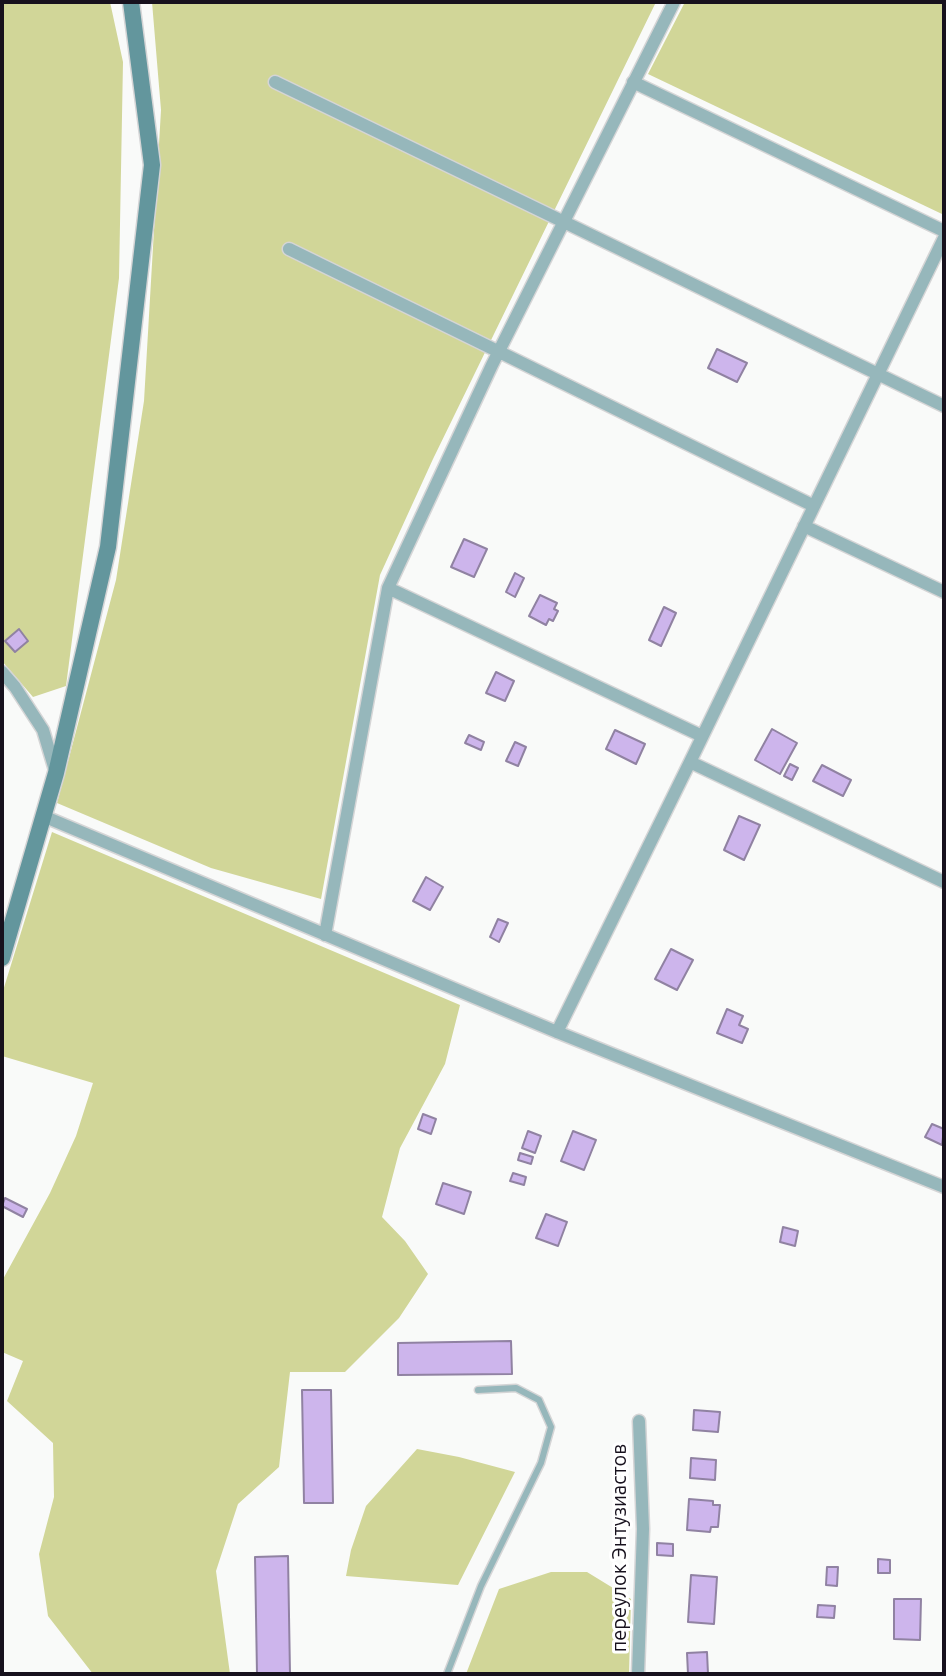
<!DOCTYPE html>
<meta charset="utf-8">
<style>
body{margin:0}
#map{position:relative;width:946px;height:1676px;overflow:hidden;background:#f9faf9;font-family:Ubuntu,sans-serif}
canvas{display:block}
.frame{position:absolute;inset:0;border:4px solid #17111d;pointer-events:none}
</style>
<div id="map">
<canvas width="946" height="1676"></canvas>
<div class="frame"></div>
</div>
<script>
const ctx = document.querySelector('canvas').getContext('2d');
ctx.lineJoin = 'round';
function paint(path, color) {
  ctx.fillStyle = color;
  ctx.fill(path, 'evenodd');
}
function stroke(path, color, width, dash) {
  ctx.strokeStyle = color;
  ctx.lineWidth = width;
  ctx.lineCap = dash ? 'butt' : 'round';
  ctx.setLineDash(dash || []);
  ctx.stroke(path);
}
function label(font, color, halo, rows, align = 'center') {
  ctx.font = font + ' Ubuntu,sans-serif';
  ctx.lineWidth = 6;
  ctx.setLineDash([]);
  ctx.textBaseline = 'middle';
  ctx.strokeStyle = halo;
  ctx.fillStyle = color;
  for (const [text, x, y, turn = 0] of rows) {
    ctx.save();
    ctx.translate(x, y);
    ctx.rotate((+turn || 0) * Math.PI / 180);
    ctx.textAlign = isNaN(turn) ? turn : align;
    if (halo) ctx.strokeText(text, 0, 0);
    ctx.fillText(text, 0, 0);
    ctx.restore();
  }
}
const green = new Path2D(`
 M2,2H110L123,62L119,278L66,686L33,697L2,661Z
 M152,2H656L433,459L380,575L321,899L211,868L57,803L116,580L144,401L161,110Z
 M685,2H944V209L942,214L648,74Z
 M52,832L460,1005L445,1064L400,1148L382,1217L405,1241L428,1274L399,1318L345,1372H290L279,1467L238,1504L216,1571L230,1674H93L48,1616L39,1554L54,1497L53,1443L7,1401L23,1361L2,1352V1281L50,1193L76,1136L93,1083L2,1056V994Z
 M417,1449L459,1457L515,1472L458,1585L346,1576L351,1550L366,1506Z
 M551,1572H587L631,1599L629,1674H466L499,1589Z`);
const building = new Path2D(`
 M717,349L747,363L737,382L708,368Z
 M464,539L487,549L474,577L451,567Z
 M515,573L524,578L515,597L506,592Z
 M540,595L557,603L554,609L558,611L553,621L549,619L546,625L529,616Z
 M664,607L676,613L661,646L649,640Z
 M19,629L28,641L15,652L5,641Z
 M496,672L514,681L505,701L486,693Z
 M772,729L797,743L780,774L755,760Z
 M615,730L645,744L636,764L606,749Z
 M469,735L484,742L481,750L465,743Z
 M515,742L526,747L518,766L506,761Z
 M790,764L798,768L792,780L784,776Z
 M822,765L851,780L843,796L813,781Z
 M739,816L760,825L744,860L724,850Z
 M426,877L443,887L430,910L413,901Z
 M498,919L508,923L499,942L490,937Z
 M671,949L693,960L677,990L655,979Z
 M727,1009L743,1016L739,1025L748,1029L742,1043L717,1033Z
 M423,1114L436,1119L431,1134L418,1129Z
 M932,1124L944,1129L942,1145L925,1137Z
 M528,1131L541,1136L535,1153L522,1148Z
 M573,1131L596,1140L584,1170L561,1161Z
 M520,1153L533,1157L531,1164L518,1160Z
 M513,1173L526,1177L524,1185L510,1181Z
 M443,1183L471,1192L464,1214L436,1204Z
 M5,1198L27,1209L23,1217L2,1206Z
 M546,1214L567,1222L558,1246L536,1238Z
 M783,1227L798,1231L795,1246L780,1242Z
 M511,1341L512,1374L398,1375V1343Z
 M302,1390H331L333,1503H304Z
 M694,1410L720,1412L718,1432L693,1430Z
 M691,1458L716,1460L715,1480L690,1478Z
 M689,1499L713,1501V1505H720L718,1527H711L710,1532L687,1530Z
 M657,1543L673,1544V1556L657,1555Z
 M288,1556L290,1674H257L255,1557Z
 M878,1559L890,1560V1573H878Z
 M827,1567H838L837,1586L826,1585Z
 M691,1575L717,1577L714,1624L688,1622Z
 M894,1599H921L920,1640L894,1639Z
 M818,1605L835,1606L834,1618L817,1617Z
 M707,1652L708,1674H688L687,1653Z`);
const lane = new Path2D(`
 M447,1674L481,1586L541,1463L551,1427L539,1400L516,1388L478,1390`);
const street = new Path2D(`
 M275,82L944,406
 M633,82L944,231
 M289,249L814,506
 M804,526L944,592
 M388,588L702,736
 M2,672L15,687L43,730L55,770
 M690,762L944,882
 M43,816L557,1032L944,1187
 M325,935L388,588L492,365L674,2
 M557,1032L690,762L944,238
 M638,1674L643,1529L639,1421`);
const secondary = new Path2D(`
 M2,958L56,773L108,547L152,165L131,2`);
const streetNames = [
 ["переулок Энтузиастов",619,1548,-90]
];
paint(green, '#d1d698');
paint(building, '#cdb5ec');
stroke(building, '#9082a2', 2);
stroke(lane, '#d5d5d6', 9);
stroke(street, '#d5d5d6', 15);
stroke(secondary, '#d5d5d6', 19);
stroke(lane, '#96b7bb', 6);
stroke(street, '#96b7bb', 12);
stroke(secondary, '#63969d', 16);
label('20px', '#17111d', '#fff', streetNames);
</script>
